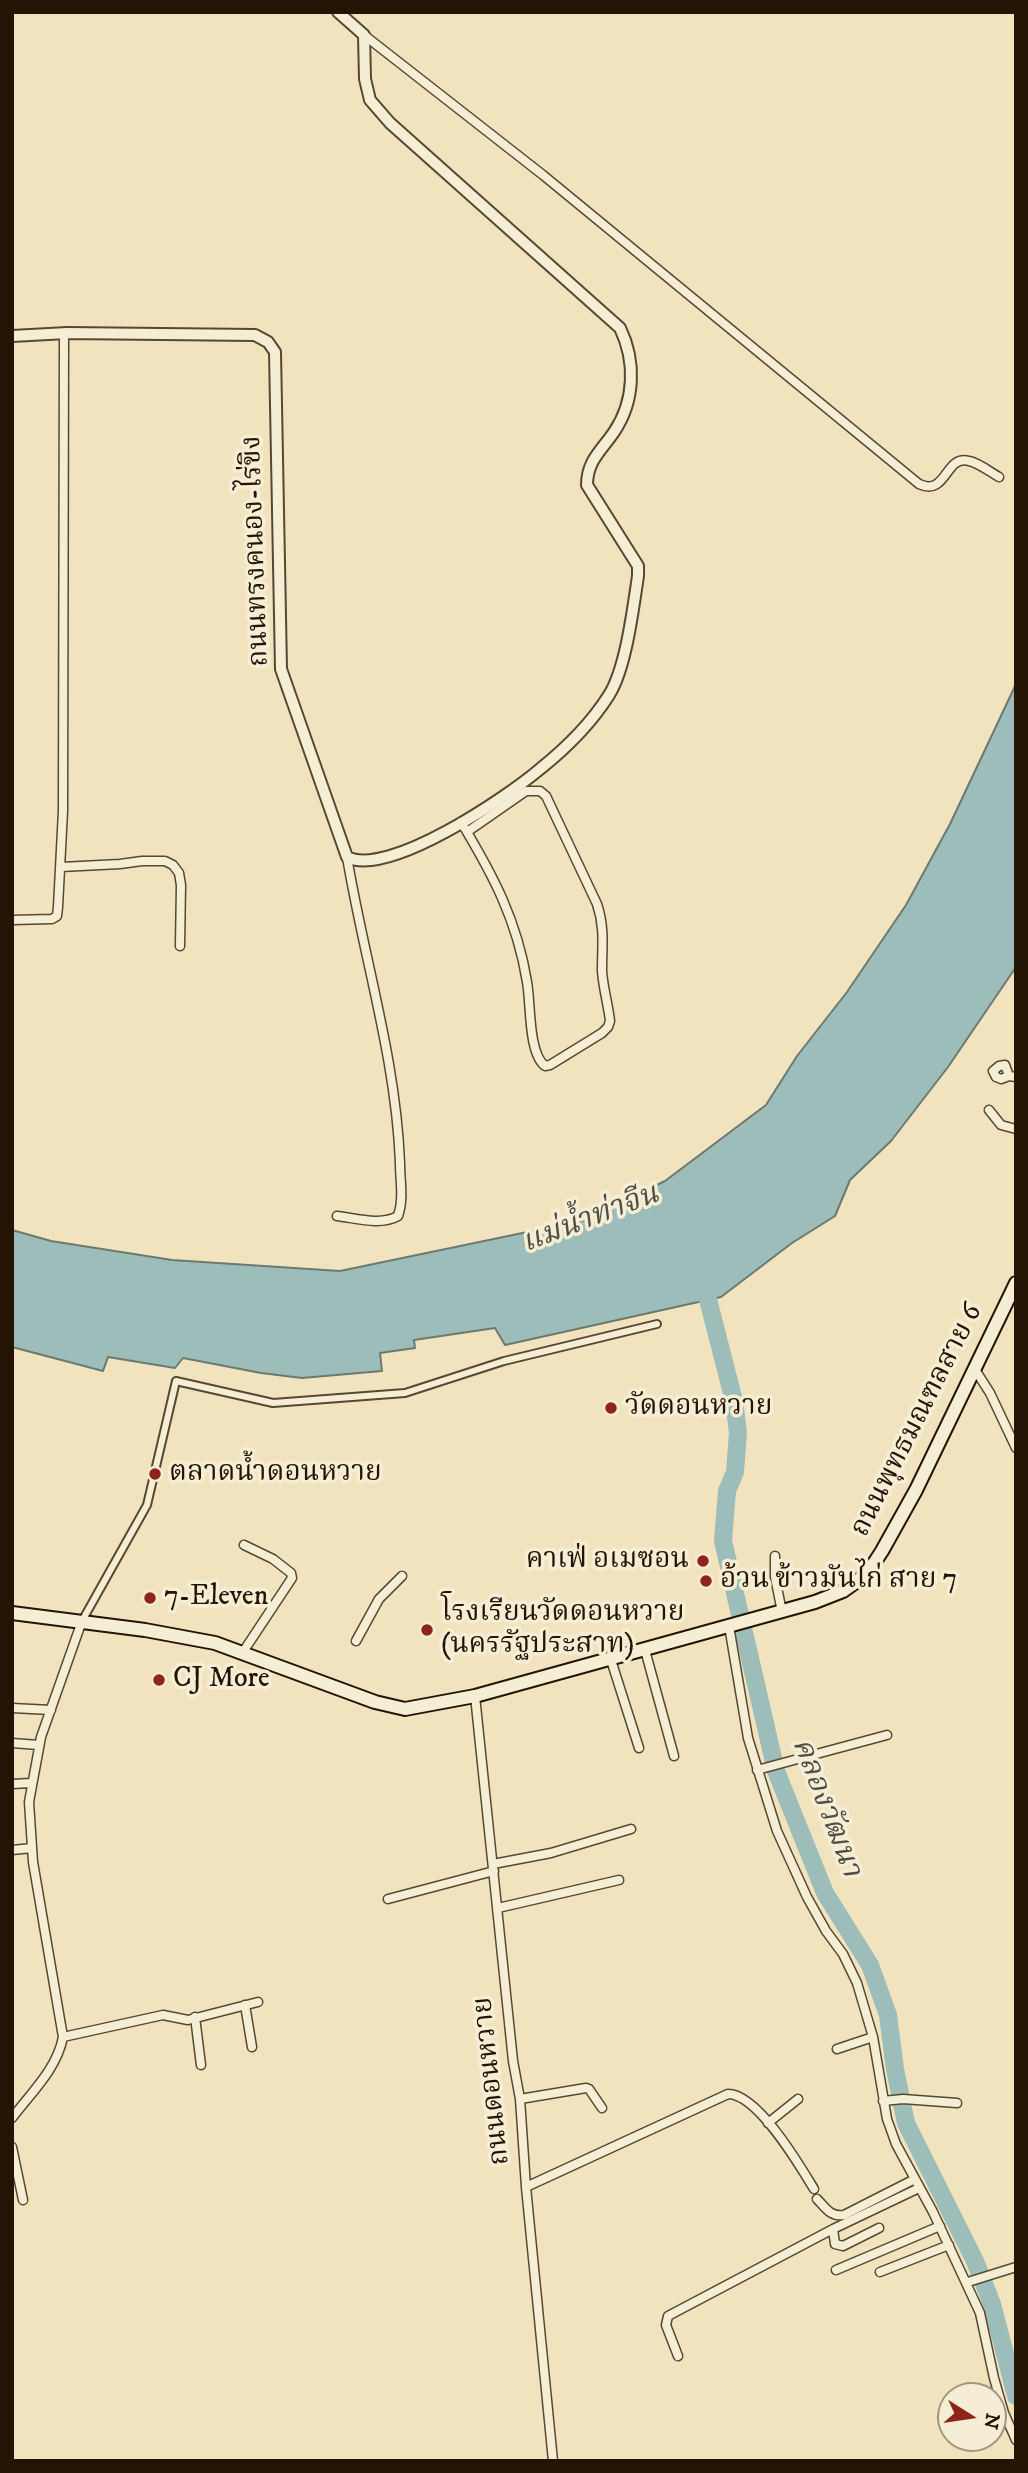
<!DOCTYPE html>
<meta charset="utf-8">
<style>
body{margin:0}
#map{position:relative;width:1028px;height:2473px;overflow:hidden;background:#f1e3be;font-family:"IM FELL DW Pica",serif}
canvas{display:block}
.frame{position:absolute;inset:0;border:14px solid #231403;pointer-events:none}
.north{position:absolute;left:937px;top:2382px;width:70px;height:70px;box-sizing:border-box;background:#f6edd5;border:2px solid #a29681;border-radius:50%;rotate:102deg;font-size:19px;font-weight:700;line-height:28px;text-align:center;color:#231403}
.north::after{content:'';display:block;margin:auto;width:24px;height:32px;background:#8f2418;clip-path:polygon(50% 0,100% 100%,50% 72%,0 100%)}
</style>
<div id="map">
<canvas width="1028" height="2473"></canvas>
<div class="frame"></div>
<div class="north">N</div>
</div>
<script>
const ctx = document.querySelector('canvas').getContext('2d');
ctx.lineJoin = 'round';
function paint(path, color) {
  ctx.fillStyle = color;
  ctx.fill(path, 'evenodd');
}
function stroke(path, color, width, dash) {
  ctx.strokeStyle = color;
  ctx.lineWidth = width;
  ctx.lineCap = dash ? 'butt' : 'round';
  ctx.setLineDash(dash || []);
  ctx.stroke(path);
}
function label(font, color, halo, rows, align = 'center') {
  ctx.font = font + ' "IM FELL DW Pica","Noto Serif Thai",serif';
  ctx.lineWidth = 7;
  ctx.setLineDash([]);
  ctx.textBaseline = 'middle';
  ctx.strokeStyle = halo;
  ctx.fillStyle = color;
  for (const [text, x, y, turn = 0] of rows) {
    ctx.save();
    ctx.translate(x, y);
    ctx.rotate((+turn || 0) * Math.PI / 180);
    ctx.textAlign = isNaN(turn) ? turn : align;
    if (halo) ctx.strokeText(text, 0, 0);
    ctx.fillText(text, 0, 0);
    ctx.restore();
  }
}
const water = new Path2D(`
 M1016,684V967L948,1067L891,1141L850,1180L835,1216L792,1243L721,1297L505,1345L495,1328L414,1340L415,1348L380,1353L382,1371L302,1378L261,1373L183,1358L175,1368L108,1357L103,1371L12,1347V1230L51,1241L172,1260L340,1271L585,1220L665,1181L766,1105L797,1056L847,992L906,905L950,824Z`);
const river = new Path2D(`
 M702,1276L734,1401L738,1433L735,1472L727,1491L723,1541L776,1771L825,1893L870,1965L888,2015L895,2069L906,2123L975,2261L992,2304L1016,2396`);
const pedestrian = new Path2D(`
 M82,1621L147,1505L176,1381L273,1403L405,1393L504,1361L657,1324`);
const minor = new Path2D(`
 M364,35L543,175L919,484C947,497 945,454 969,461C979,463 990,472 999,477
 M461,822C493,875 517,920 527,982C531,1003 528,1053 545,1066L550,1065L602,1033L608,1027L610,1021C608,1004 603,987 602,971C602,946 605,928 597,904L546,796L540,791H526L467,832
 M61,867L120,864L142,861H165L173,865L179,873L181,885L180,946
 M12,920L52,919L57,916L58,907L63,811L64,333
 M1009,1076L1005,1065L999,1066L993,1071L996,1077L1001,1079L1009,1076L1016,1077
 M989,1110L1001,1125L1016,1129
 M337,1216C355,1218 381,1226 398,1216C404,1199 400,1181 400,1163C396,1059 364,959 347,857
 M974,1368L990,1393L1016,1448
 M775,1556V1577L782,1612
 M729,1626L748,1738L777,1831L807,1897L826,1931L843,1954L857,1983L873,2037L887,2119L896,2144L933,2212L980,2313L994,2378L1004,2413L1016,2440
 M356,1641L379,1599L402,1576
 M645,1650L674,1756
 M243,1652L292,1578L291,1573L273,1559L244,1545
 M611,1660L639,1748
 M475,1696L513,2061L520,2099L526,2187L553,2461
 M12,1708L51,1710
 M12,1743L39,1745
 M757,1770L887,1735
 M12,1784L31,1783
 M12,1850L32,1848
 M493,1864L551,1853L631,1829
 M388,1899L494,1871
 M498,1908L619,1880
 M245,2005L252,2047
 M195,2017L201,2065
 M63,2037L163,2015L188,2020L258,2002
 M837,2049L873,2037
 M520,2099L586,2088L589,2089L602,2108
 M883,2101L903,2099L957,2103
 M12,2118C31,2093 57,2069 63,2037L33,1862L29,1802L41,1737L82,1621
 M768,2123L798,2099
 M12,2147L23,2200
 M526,2187L728,2094C758,2094 800,2166 814,2189
 M817,2199C826,2208 830,2217 844,2215L915,2179
 M833,2229L835,2244L843,2246L879,2228
 M836,2270L940,2226
 M880,2272L949,2245
 M968,2282L1016,2267
 M678,2356L666,2325L668,2316L833,2229L919,2188`);
const tertiary = new Path2D(`
 M12,336L67,333L255,335L268,342L275,352L281,669L347,857C388,878 507,797 540,769C565,749 592,722 609,695C626,668 633,609 638,576V566L587,485C587,461 601,451 614,432C635,401 636,361 620,328L390,123L370,100L365,79L364,35L338,12`);
const secondary = new Path2D(`
 M12,1613L145,1630L215,1643L375,1702L405,1709L475,1696L815,1602L843,1591L867,1574L882,1551L916,1490L1016,1283`);
const markers = [
 [611,1408,7,"#8f2418"],
 [155,1474,7,"#8f2418"],
 [703,1561,7,"#8f2418"],
 [706,1581,7,"#8f2418"],
 [150,1598,7,"#8f2418"],
 [427,1630,7,"#8f2418"],
 [159,1680,7,"#8f2418"]
];
const streetNames = [
 ["ถนนทรงคนอง-ไร่ขิง",257,551,-92],
 ["ถนนพุทธมณฑลสาย 6",918,1421,-63],
 ["ถนนดอนหวาย",493,2081,-96]
];
const poiNames = [
 ["วัดดอนหวาย",625,1408],
 ["ตลาดน้ำดอนหวาย",169,1474],
 ["คาเฟ่ อเมซอน",689,1561,"right"],
 ["อ้วน ข้าวมันไก่ สาย 7",720,1581],
 ["7-Eleven",164,1598],
 ["โรงเรียนวัดดอนหวาย",441,1614],
 ["(นครรัฐประสาท)",441,1646],
 ["CJ More",173,1680]
];
const waterNames = [
 ["แม่น้ำท่าจีน",591,1220,-21],
 ["คลองวัฒนา",825,1808,69]
];
paint(water, '#9cbdb9');
stroke(water, '#6c7970', 2);
stroke(river, '#9cbdb9', 18);
stroke(pedestrian, '#564832', 10);
stroke(minor, '#564832', 11);
stroke(tertiary, '#564832', 14);
stroke(secondary, '#231403', 16);
stroke(pedestrian, '#f6edd5', 6);
stroke(minor, '#f6edd5', 8);
stroke(tertiary, '#f6edd5', 10);
stroke(secondary, '#f6edd5', 12);
for (const [x, y, r, color] of markers) {
  const dot = new Path2D();
  dot.arc(x, y, r, 0, 2 * Math.PI);
  ctx.fillStyle = color;
  ctx.fill(dot);
  stroke(dot, '#f6edd5', 2.5);
}
label('28px', '#231403', '#f6edd5', streetNames);
label('28px', '#231403', '#f6edd5', poiNames, 'left');
label('italic 30px', '#4d4f43', '#f6edd5', waterNames);
</script>
